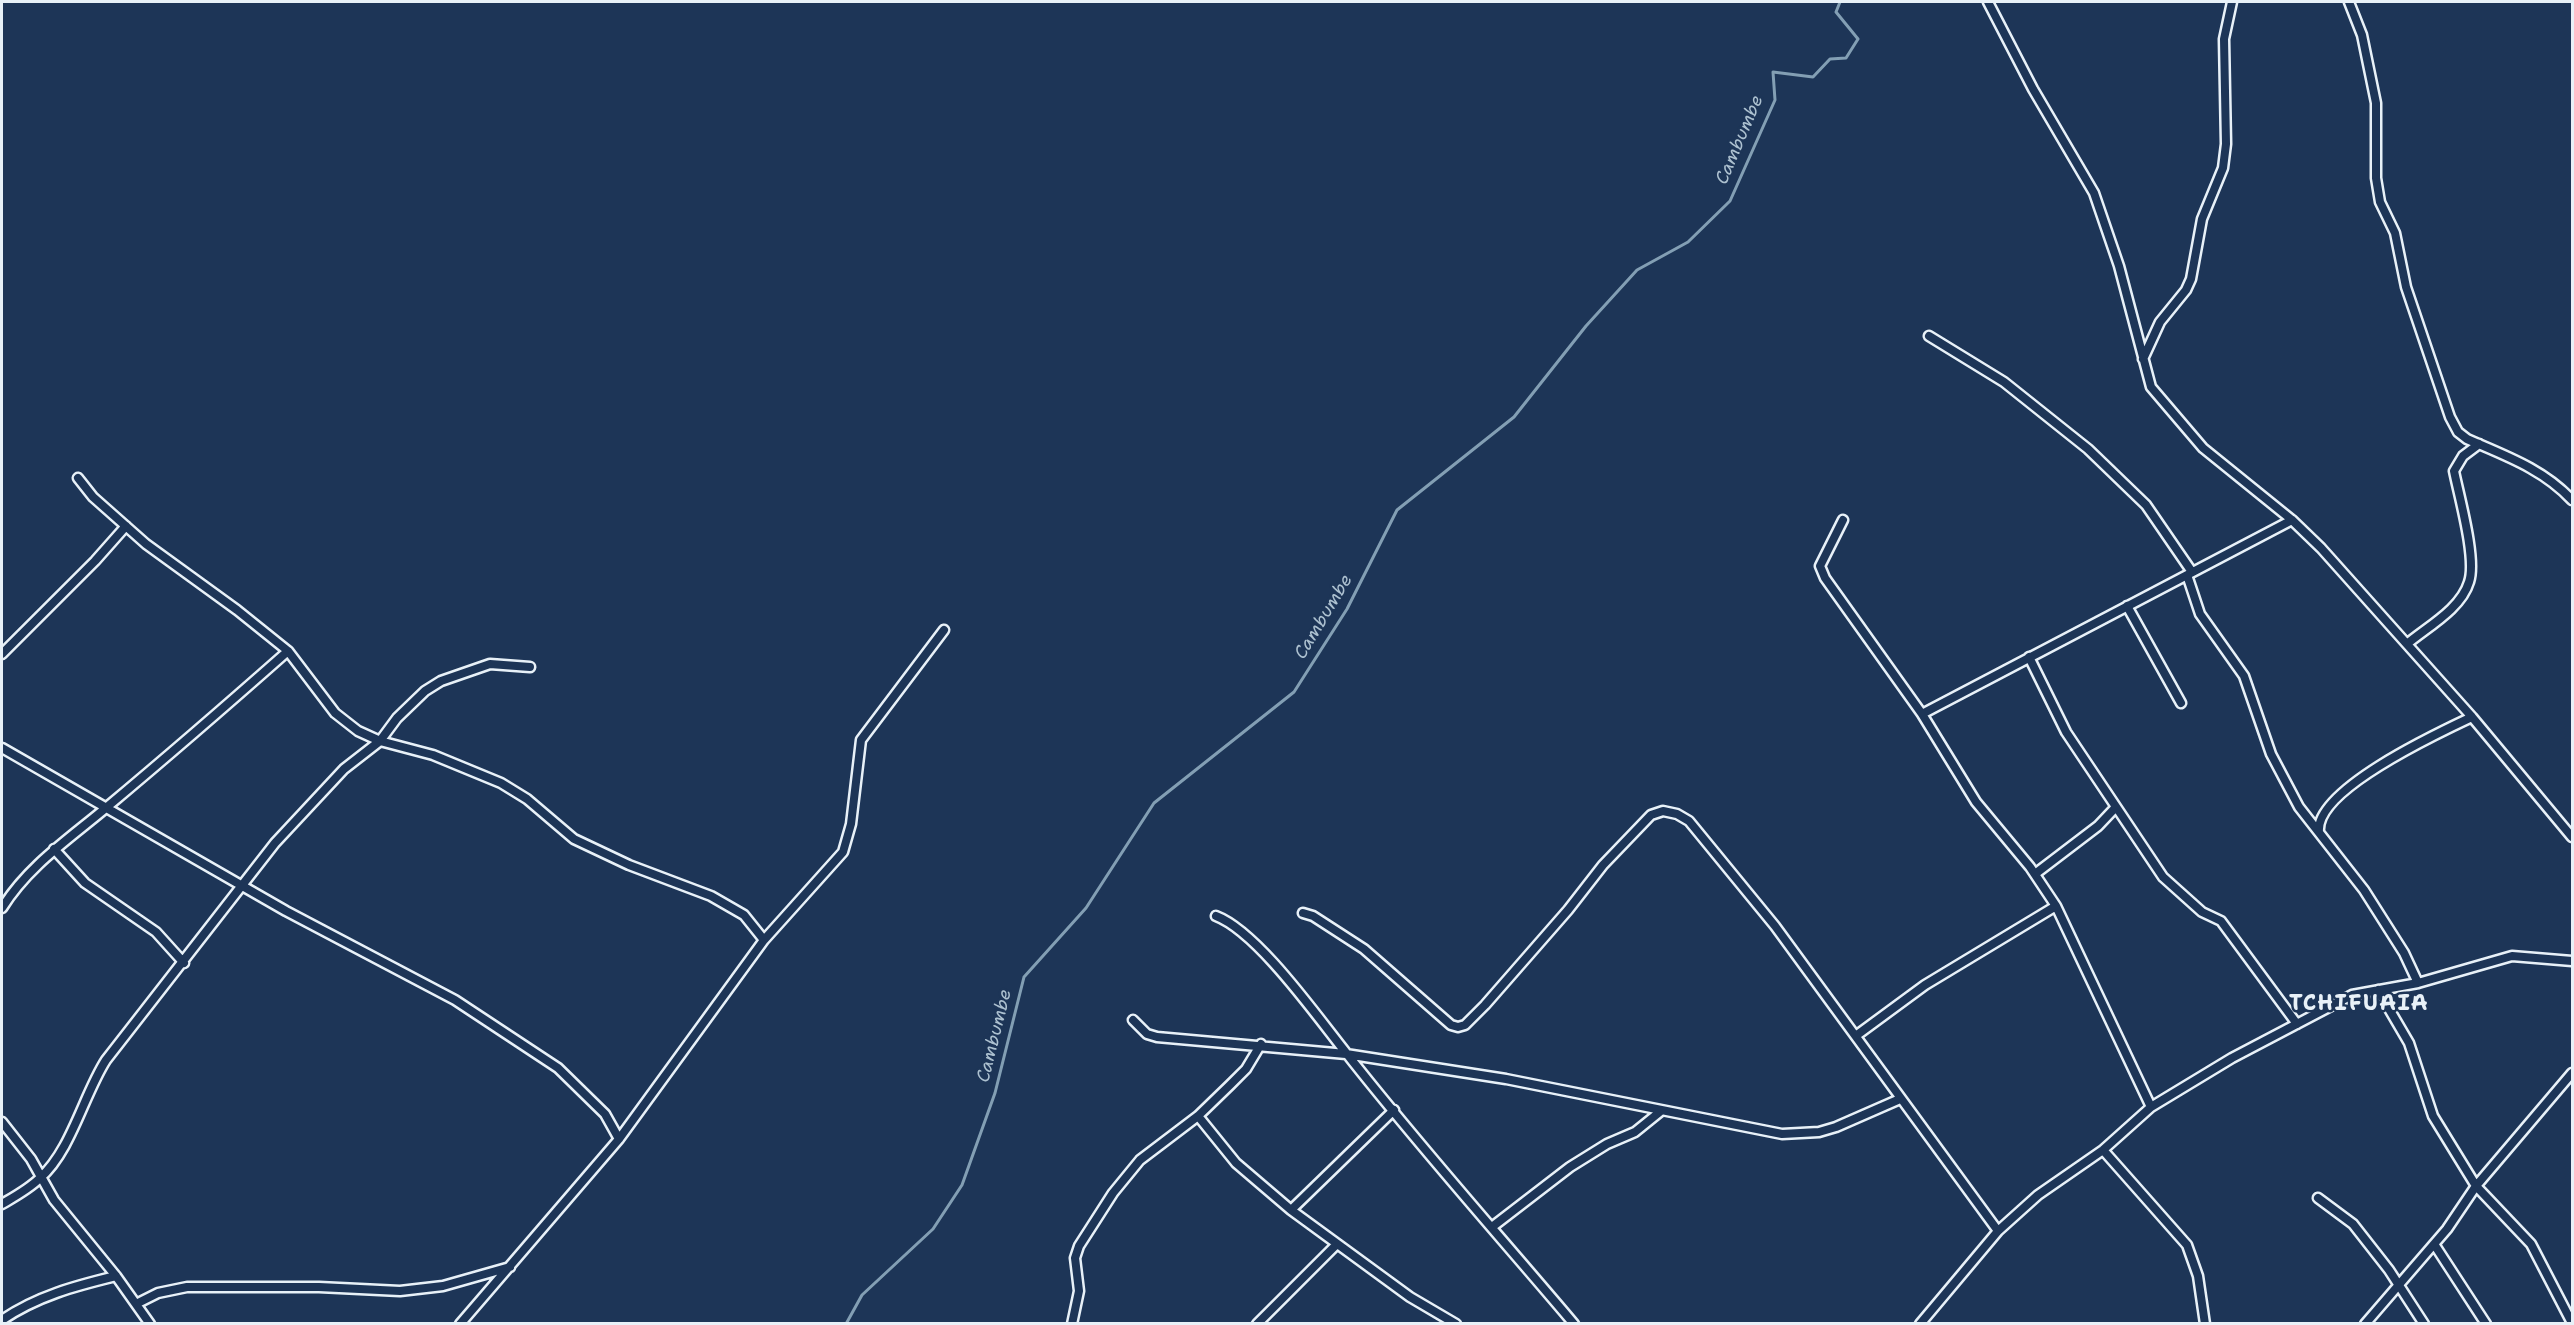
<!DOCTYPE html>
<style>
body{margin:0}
#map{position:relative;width:2574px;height:1325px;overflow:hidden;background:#1d3557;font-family:"Shantell Sans",sans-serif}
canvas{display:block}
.frame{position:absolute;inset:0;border:3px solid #e8f1f8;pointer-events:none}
</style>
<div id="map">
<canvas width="2574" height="1325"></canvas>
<div class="frame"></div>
</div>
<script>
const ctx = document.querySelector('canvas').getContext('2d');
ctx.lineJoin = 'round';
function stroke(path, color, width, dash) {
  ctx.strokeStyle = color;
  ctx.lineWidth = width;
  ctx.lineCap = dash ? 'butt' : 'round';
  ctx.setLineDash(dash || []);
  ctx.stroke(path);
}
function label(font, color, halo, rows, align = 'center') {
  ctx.font = font + ' "Shantell Sans",sans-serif';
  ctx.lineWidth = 5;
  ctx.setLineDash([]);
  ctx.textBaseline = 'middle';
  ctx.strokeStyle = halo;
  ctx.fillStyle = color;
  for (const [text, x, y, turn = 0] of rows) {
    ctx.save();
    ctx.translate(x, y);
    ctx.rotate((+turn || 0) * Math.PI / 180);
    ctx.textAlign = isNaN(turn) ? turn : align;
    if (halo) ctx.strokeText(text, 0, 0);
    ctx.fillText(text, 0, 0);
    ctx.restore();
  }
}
const stream = new Path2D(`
 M846,1324L862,1295L933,1229L962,1185L995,1093L1024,977L1086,908L1154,803L1294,692L1347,609L1397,510L1514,417L1586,326L1637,270L1688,242L1730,201L1775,100L1773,72L1813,77L1830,59L1846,58L1858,39L1836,12L1840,2`);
const street = new Path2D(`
 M1988,2L2033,89L2094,193L2119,266L2151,387L2203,448L2292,520L2321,548L2472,717L2572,837
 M2349,2L2362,35L2376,103V178L2380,202L2395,233L2406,287L2450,417L2458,432L2467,439C2506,456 2543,469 2572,500
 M1929,336L2004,382L2088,449L2146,505L2192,572
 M2143,359L2160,322L2186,290L2191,279L2202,219L2223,168L2226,144L2224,39L2232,2
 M78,478L93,497L146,544L237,610L288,651L335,713L358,731L380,741L433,755L501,783L527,799L574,839L629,865L711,896L744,915L764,940
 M1843,520L1820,566L1825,578L1922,714L1976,802L2030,867L2056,906L2151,1107
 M2187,575L2200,614L2244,676L2271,754L2299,807L2364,890L2404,953L2418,983
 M2127,606L2181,703
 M2407,644C2427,627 2461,609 2469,582C2477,559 2459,496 2454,471L2463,456L2479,444
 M2,654L95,561L126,526
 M2029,657L2066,732L2163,877L2202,912L2221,921L2297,1024
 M1922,714L2292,520
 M2,748L286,911L455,1000L558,1068L605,1114L619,1139
 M2319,832C2315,790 2438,733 2472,717
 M54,849L85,883L156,932L184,963
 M2035,874L2098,826L2116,807
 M2,908C28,866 69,839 107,807C168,756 228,704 288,651
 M1303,913L1313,916L1364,949L1451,1025L1458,1027L1465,1025L1485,1005L1568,910L1603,865L1651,815L1663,811L1677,814L1689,821L1775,926L1998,1231
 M1216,916C1258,932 1318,1018 1347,1054C1419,1146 1498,1234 1574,1324
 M2378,990L2409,1043L2433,1116L2476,1186L2531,1244L2572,1323
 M1133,1020L1147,1034L1157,1037L1346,1054L1506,1079L1782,1134L1819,1132L1836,1127L1900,1099
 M1857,1035L1925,985L2056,906
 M1198,1116L1236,1163L1291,1210L1410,1297L1456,1324
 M2,1122L31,1159L54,1200L116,1276L150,1324
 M2103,1150L2187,1245L2198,1276L2205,1324
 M2318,1198L2353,1224L2389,1270L2424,1324
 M2,1204C14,1197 29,1189 40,1178C71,1151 84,1094 106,1060L275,843L344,769L380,741L397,718L425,691L441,681L490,664L530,667
 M1291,1210L1394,1110
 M1492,1227L1570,1167L1607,1144L1635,1132L1661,1111
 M2434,1244L2486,1324
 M136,1304L158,1293L187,1287H319L400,1291L443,1286L510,1267
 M2,1320C37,1296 75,1286 116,1276
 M460,1324L619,1139L764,940L843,852L851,824L861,740L944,630
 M1072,1324L1079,1291L1075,1258L1079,1246L1113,1193L1140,1160L1198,1116L1230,1085L1246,1069L1261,1044
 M1257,1324L1336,1245
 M1920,1324L1998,1231L2038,1195L2103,1150L2151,1107L2232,1058L2352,995L2418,983L2512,956L2572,961
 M2365,1324L2447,1229L2476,1186L2572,1073`);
const waterNames = [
 ["Cambumbe",1740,140,-67],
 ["Cambumbe",1324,617,-59],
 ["Cambumbe",995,1036,-76]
];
const districtNames = [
 ["TCHIFUAIA",2359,1004]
];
stroke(stream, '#839fb4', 3);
stroke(street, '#e8f1f8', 13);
stroke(street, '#1d3557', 8);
label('italic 18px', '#adc1d0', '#1d3557', waterNames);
ctx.letterSpacing = '1.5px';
label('bold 22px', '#e8f1f8', '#1d3557', districtNames);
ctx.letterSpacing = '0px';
</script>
